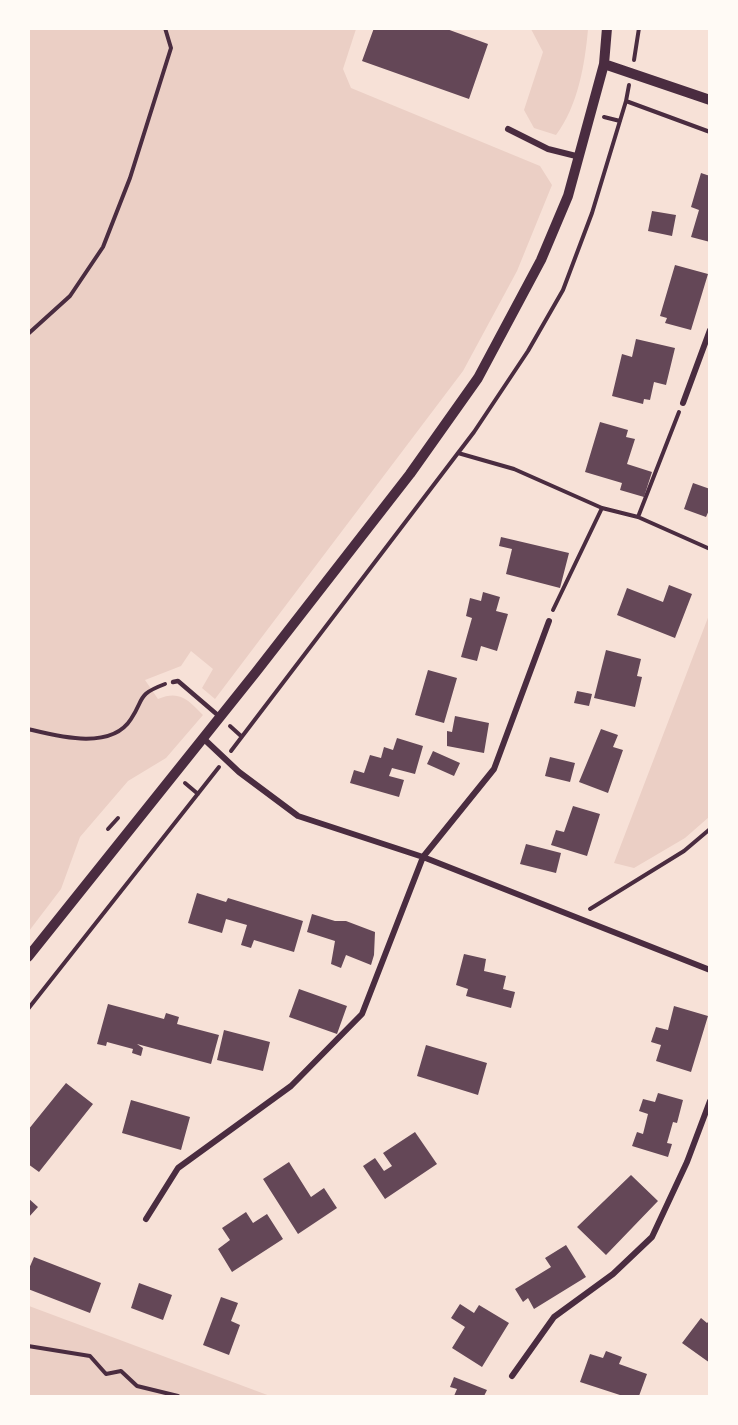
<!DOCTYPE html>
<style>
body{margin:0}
#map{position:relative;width:738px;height:1425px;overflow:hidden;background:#f7e1d7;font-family:"Archivo Narrow",sans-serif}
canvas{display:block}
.frame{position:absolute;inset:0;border:30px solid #fffaf5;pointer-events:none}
</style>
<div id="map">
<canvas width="738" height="1425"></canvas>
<div class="frame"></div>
</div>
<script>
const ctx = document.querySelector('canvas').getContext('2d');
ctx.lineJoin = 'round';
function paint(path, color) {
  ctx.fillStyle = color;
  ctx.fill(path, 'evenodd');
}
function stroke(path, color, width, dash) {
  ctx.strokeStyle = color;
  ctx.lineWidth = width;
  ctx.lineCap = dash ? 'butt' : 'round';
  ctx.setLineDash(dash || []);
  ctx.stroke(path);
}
const green = new Path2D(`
 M29,29H356L343,69L351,88L540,166L552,185L517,271L463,371L215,699L202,688L213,669L191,651L181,666L145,680L158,699C180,690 188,700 203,715L166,758L128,781L80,837L61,889L29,931Z
 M531,29H588C585,64 578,106 556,135L534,128L524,110L543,52Z
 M709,615V817L685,838L634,868L614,863Z
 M29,1306L270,1396H29Z`);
const building = new Path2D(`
 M374,28H444L488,44L469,99L362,61Z
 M701,173L710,176V242L691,237L699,210L691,207Z
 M652,211L676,215L672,236L648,231Z
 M675,265L708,274L691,330L665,323L667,318L660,316Z
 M636,339L675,348L666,385L654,382L650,400L644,399L643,404L612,396L622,354L632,357Z
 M600,422L628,430L626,437L635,439L627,464L652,472L644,497L620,490L622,483L585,472Z
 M693,483L710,489V508L706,517L684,509Z
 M501,537L569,553L560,588L506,574L512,549L499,546Z
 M669,585L692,594L675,638L617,615L627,588L663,602Z
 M483,592L500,597L496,611L508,614L497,651L481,646L477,661L461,657L472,618L466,616L470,598L481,601Z
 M606,650L641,659L637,676L642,677L635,707L594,698Z
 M428,670L457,678L444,723L415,715Z
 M577,691L592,694L589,706L574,703Z
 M455,716L489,723L484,753L447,746V731L452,732Z
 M601,729L618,735L613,747L623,750L608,793L579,782Z
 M397,738L423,746L415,774L392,768L389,776L404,780L399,797L350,783L354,770L364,773L370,755L381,758L384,747L393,750Z
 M433,751L460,763L454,776L427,764Z
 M550,757L575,763L570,782L545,776Z
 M573,806L600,814L587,856L551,845L556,830L564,832Z
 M526,844L561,853L556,873L520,864Z
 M197,893L226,902L228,898L303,921L294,952L254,940L251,948L241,945L247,925L226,919L222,933L188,923Z
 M312,914L335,921H346L375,932L374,955L371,965L346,955L341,968L331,964L335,941L307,932Z
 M464,954L486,959L484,971L506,976L503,989L515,992L511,1008L466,996L468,989L456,985Z
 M299,989L347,1006L337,1034L289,1017Z
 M108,1004L164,1019L166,1013L179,1017L177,1024L219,1035L211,1064L137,1044L143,1048L141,1056L132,1053L133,1049L107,1042L106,1046L97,1044Z
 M674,1006L708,1016L691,1072L656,1061L661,1045L651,1042L656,1027L668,1030Z
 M224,1030L270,1042L263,1071L217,1060Z
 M426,1045L487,1063L478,1095L417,1076Z
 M66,1083L93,1104L39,1172L28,1164V1130Z
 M658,1093L683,1100L677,1123L673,1122L667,1143L672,1144L668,1157L632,1146L637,1132L643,1134L648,1114L639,1111L643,1099L655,1102Z
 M131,1100L190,1117L181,1150L122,1133Z
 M415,1132L437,1164L385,1199L363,1166L375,1158L384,1171L392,1166L383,1153Z
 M289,1162L311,1197L324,1188L337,1208L298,1234L263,1179Z
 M631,1175L658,1201L606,1255L577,1227Z
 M28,1198L38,1207L28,1218Z
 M246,1212L253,1223L267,1214L283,1239L232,1272L218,1249L230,1240L222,1228Z
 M566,1245L586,1277L534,1309L528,1298L523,1302L515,1289L551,1267L545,1258Z
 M34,1257L101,1283L90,1313L28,1289V1271Z
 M139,1283L172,1295L163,1320L131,1308Z
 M221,1297L238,1303L231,1321L240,1325L229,1355L203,1345Z
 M460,1304L474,1313L479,1305L509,1323L482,1367L452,1348L465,1327L451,1318Z
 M701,1318L707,1323L710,1320V1363L682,1343Z
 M606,1351L622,1357L619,1364L647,1374L639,1396H623L580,1382L590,1354L603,1358Z
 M454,1377L487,1390L484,1396H454L457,1389L450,1387Z`);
const path = new Path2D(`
 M634,60L639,28
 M629,85L626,101L710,132
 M604,117L620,121
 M28,334L70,296L103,247L130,178L171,48L165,28
 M458,453L514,469L602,508L638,517L710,549
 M638,517L679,412
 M553,610L602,508
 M230,726L241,736
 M28,729C57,736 111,751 131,719C145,698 136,695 165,684
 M231,751L474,432L528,351L563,290L592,213L626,101
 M185,783L198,794
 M108,829L118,818
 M590,909L684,851L710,829
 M28,1009L219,767
 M28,1346L90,1356L106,1374L121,1371L137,1386L178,1396`);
const service = new Path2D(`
 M173,682L178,681L220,717`);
const minor = new Path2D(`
 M508,129L548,149L580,157
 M683,403L710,330
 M204,739L239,772L298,816L423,857L710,970
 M146,1219L178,1168L291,1086L362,1014L423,857L494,769L549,621
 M512,1376L554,1317L613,1274L652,1237L687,1162L710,1101`);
const tertiary = new Path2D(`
 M604,64L710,100
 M28,957L256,672L410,474L478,378L541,260L568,196L604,64L607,28`);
paint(green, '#ebcfc5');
paint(building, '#644757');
stroke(path, '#4a2c40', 4);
stroke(service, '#4a2c40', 4.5);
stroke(minor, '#4a2c40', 6);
stroke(tertiary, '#4a2c40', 10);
</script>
